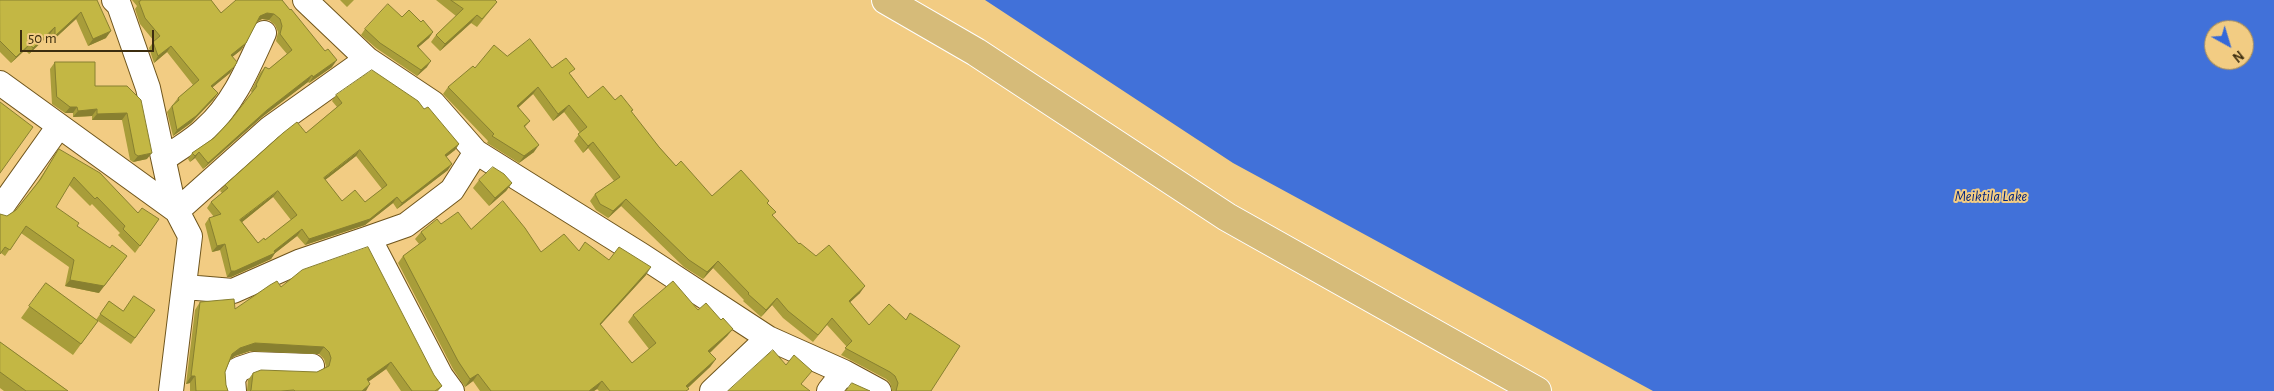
<!DOCTYPE html>
<style>
body{margin:0}
#map{position:relative;width:2274px;height:391px;overflow:hidden;background:#f2cc83;font-family:"Alegreya Sans",sans-serif}
canvas{display:block}
.north{position:absolute;left:2204px;top:20px;width:50px;height:50px;box-sizing:border-box;background:#f2cc83;border:1px solid #a98c55;border-radius:50%;rotate:141deg;font-size:14px;font-weight:700;line-height:20px;text-align:center;color:#3c2d0f}
.north::after{content:'';display:block;margin:auto;width:18px;height:22px;background:#3568d8;clip-path:polygon(50% 0,100% 100%,50% 72%,0 100%)}
.scale{position:absolute;left:20px;top:30px;width:134px;height:22px;box-sizing:border-box;border:2px solid #3c2d0f;border-top:0;padding-left:6px;font-size:15px;line-height:18px;white-space:nowrap;color:#3c2d0f;-webkit-text-stroke:4px #f2cc83;paint-order:stroke}
</style>
<div id="map">
<canvas width="2274" height="391"></canvas>
<div class="north">N</div>
<div class="scale">50 m</div>
</div>
<script>
const ctx = document.querySelector('canvas').getContext('2d');
ctx.lineJoin = 'round';
function paint(path, color) {
  ctx.fillStyle = color;
  ctx.fill(path, 'evenodd');
}
function stroke(path, color, width, dash) {
  ctx.strokeStyle = color;
  ctx.lineWidth = width;
  ctx.lineCap = dash ? 'butt' : 'round';
  ctx.setLineDash(dash || []);
  ctx.stroke(path);
}
function label(font, color, halo, rows, align = 'center') {
  ctx.font = font + ' "Alegreya Sans",sans-serif';
  ctx.lineWidth = 4;
  ctx.setLineDash([]);
  ctx.textBaseline = 'middle';
  ctx.strokeStyle = halo;
  ctx.fillStyle = color;
  for (const [text, x, y, turn = 0] of rows) {
    ctx.save();
    ctx.translate(x, y);
    ctx.rotate((+turn || 0) * Math.PI / 180);
    ctx.textAlign = isNaN(turn) ? turn : align;
    if (halo) ctx.strokeText(text, 0, 0);
    ctx.fillText(text, 0, 0);
    ctx.restore();
  }
}
const water = new Path2D(`
 M985,0H2274V391H1653L1233,163ZM2214,30H2244V60H2214Z`);
const minor = new Path2D(`
 M114,0L119,5L148,88L174,208
 M305,0L367,59L433,103L476,152L641,255L768,338L844,372L879,391
 M0,83L177,211L190,236L171,391
 M164,159C177,149 193,141 205,129C234,103 248,68 264,33
 M0,209L59,126
 M177,211L270,128L367,59
 M185,287L233,291L301,261L369,238
 M234,391L233,379L239,369L254,364L312,366
 M452,391L441,376L369,238L406,225L452,190L476,152
 M712,391L768,338
 M829,391L844,372`);
const major = new Path2D(`
 M886,0L976,52L1227,217L1537,391`);
const wall = new Path2D(`
 M0,0H97L106,38L88,46L76,19L50,43V34L29,54L25,50L11,63L0,52Z
 M132,0H211L221,13L282,0L332,67L309,83L308,82L262,117L203,169L195,158L190,162L188,159L192,153L214,138L230,121L252,93L251,91L260,73L265,67L269,69L287,54L276,41L278,32L275,25L269,20L262,19L257,22L241,50L232,57L230,73L212,87L218,93L213,100L191,123L173,136L167,112L178,98L193,85L167,52L154,63L149,48L154,41L140,24L135,9L137,6Z
 M340,0H354L347,7Z
 M436,0H495L497,2L477,27L471,23L440,51L431,42L436,35L456,16Z
 M402,17L421,22L433,32L429,38L418,47L427,67L417,76L376,48L361,35L365,29Z
 M507,56L552,68L571,75L588,98L615,100L633,110L631,112L659,147L676,166L712,196L767,203L773,216L799,244L860,293L850,302L869,325L931,391H892L890,383L886,379L841,355L847,347L827,325L813,342L783,318L772,305L761,317L743,301L744,300L713,268L703,279L684,267L621,206L608,218L596,210L590,201L595,194L614,181L588,148L583,153L574,141L580,133L564,112L553,121L533,94L518,108L530,121L525,127L534,152L519,163L487,143L488,141L443,94L448,87L475,68Z
 M55,62L95,86H127L147,159L133,162L130,160L122,120H92V116L73,117V113H65L52,104L50,69Z
 M336,95L424,109L459,144L455,150L446,157L448,170L397,209L393,203L365,225L305,245L297,236L275,253L271,259L231,277H227L220,250L212,252L205,224L209,218L214,217L207,208L211,202L222,193L220,191L225,185L306,133L337,107L332,101ZM356,156L382,189L365,202L342,201L325,180ZM273,197L291,220L265,240L258,243L242,222Z
 M59,149L138,213L159,219L135,253L118,235L120,233L92,204L90,206L69,185L56,207L77,226L99,293L65,286L69,267L21,233L5,256L1,253L7,216L16,210L37,183Z
 M479,180L512,183L506,191L489,206L473,188Z
 M441,224L471,229L541,252L579,251L609,260L646,275L600,325L632,363L649,349L628,322L633,315L698,310L721,320L733,329L727,336L710,353L716,359L710,367L688,388L687,391H599L597,389L594,391H480L473,381L465,387L453,369L398,263L403,256L419,244L415,239L421,232Z
 M46,283L96,320L109,301L123,311L155,310L131,344L98,321L73,355L21,318Z
 M281,287L434,375L442,386L438,391H401L386,369L368,382L366,391H247L248,380L253,373L317,372L325,368L326,366L324,359L319,354L250,351L235,356L230,360L225,372L226,385L228,391H190V383L186,384L195,310L200,302L235,309Z
 M0,342L68,391H4L0,388Z`);
const shadedWall = new Path2D(`
 M81,12L76,19L50,43L55,36Z
 M267,13L274,14L269,20L262,19L256,22L260,16Z
 M477,15L471,23L440,51L445,44Z
 M55,27L50,34L29,54L33,48Z
 M111,31L106,38L88,46L93,39Z
 M433,32L429,38L413,52L417,46Z
 M246,43L241,50L226,62L231,55Z
 M30,44L25,50L11,63L16,57Z
 M171,46L167,52L154,63L158,56Z
 M337,60L332,67L309,83L313,77Z
 M431,61L427,67L417,76L421,70Z
 M234,67L230,73L207,92L211,86Z
 M312,75L308,82L262,117L203,169L208,163L267,110Z
 M538,87L533,94L512,113L517,106Z
 M218,93L213,100L191,123L173,136L177,130Z
 M569,105L564,112L553,121L558,114Z
 M70,107H77L73,113H65Z
 M97,109L92,116L73,117L78,111Z
 M127,113L122,120H92L97,114Z
 M593,142L588,148L583,153L588,146Z
 M459,144L455,150L441,161L445,155Z
 M539,145L534,152L519,163L524,156Z
 M360,150L356,156L320,184L324,178Z
 M199,152L195,158L190,162L195,156Z
 M152,153L147,159L133,162L138,156Z
 M452,164L448,170L397,209L402,203Z
 M512,183L506,191L489,206L495,198Z
 M278,191L273,197L236,227L240,220Z
 M397,197L393,203L365,225L305,245L309,239Z
 M626,199L621,206L608,218L613,211Z
 M302,229L297,236L274,254L275,253L271,259L231,277H227L231,271L274,251Z
 M225,244L220,250L212,252L217,246Z
 M127,256L99,293L65,286L70,280Z
 M718,261L713,268L703,279L707,272Z
 M651,267L646,275L594,332L600,324Z
 M865,286L860,293L844,308L849,301Z
 M777,298L772,305L761,317L766,310Z
 M733,329L727,336L703,359L708,351Z
 M255,343L324,347L319,354L250,351L235,356L227,362L232,354L240,348Z
 M716,359L710,367L684,391L686,386Z
 M391,362L386,369L361,387L367,379Z
 M478,374L473,381L465,387L470,379Z
 M191,376H195L190,383L186,384Z
 M602,381L597,389L594,391H589Z
 M370,384L366,391H362Z`);
const building = new Path2D(`
 M0,0H97L111,31L93,39L81,12L55,36V27L33,48L30,44L16,57L0,41Z
 M142,0H211L221,13L236,0H282L290,10L291,9L325,51L328,49L337,60L313,77L312,75L267,110L208,163L199,152L195,156L192,153L214,138L230,121L257,86L256,85L265,67L269,69L292,50L280,34L282,26L280,19L274,14L267,13L260,16L246,43L231,55L237,62L234,67L211,86L218,93L196,116L177,130L172,106L179,100L178,98L199,80L171,46L158,56L153,42L160,36L145,18L139,2Z
 M451,0H495L497,2L482,19L477,15L445,44L436,35L463,9Z
 M388,4L402,17L409,10L421,22L423,20L433,32L417,46L431,61L421,70L380,43L365,29Z
 M530,39L552,68L566,58L575,69L569,73L588,98L603,86L615,100L621,95L633,110L631,111L659,147L676,166L681,161L712,196L741,170L769,201L767,203L776,212L772,215L799,244L800,243L816,256L829,245L865,286L849,301L869,325L889,304L906,320L910,313L960,346L931,391H896L898,383L895,376L890,372L845,348L852,341L832,318L818,335L788,311L777,298L766,310L748,294L749,293L718,261L707,272L689,260L626,199L613,211L600,204L595,194L620,177L593,142L588,146L578,134L587,127L569,105L558,114L538,87L517,106L530,121L524,126L539,145L524,156L492,136L494,134L448,87L473,66L475,68L494,45L507,56Z
 M55,62H95V86H127L141,100L152,153L138,156L135,154L127,113L97,114V109L78,111L77,107H70L57,97Z
 M372,70L418,101L424,109L428,107L459,144L445,155L452,164L402,203L397,197L370,219L309,239L302,229L274,251L275,253L235,271H231L225,244L217,246L209,218L221,214L211,202L228,188L225,185L283,133L297,122L306,133L342,103L336,95ZM360,150L387,185L365,202L355,190L342,201L324,178ZM278,191L297,215L265,240L264,238L258,243L240,220Z
 M0,102L33,127L0,173Z
 M59,149L100,173L138,213L142,208L159,219L140,246L123,229L125,226L97,197L95,199L74,177L56,207L79,223L77,226L110,248L112,245L127,256L104,286L70,280L74,260L26,226L10,250L5,247L0,254V214L7,216L16,210L40,180Z
 M493,167L504,174L512,183L495,198L479,180Z
 M503,201L525,228L541,252L564,234L579,251L585,242L609,260L619,247L651,267L600,324L632,363L656,343L633,315L673,281L698,310L706,303L721,320L723,318L733,329L708,351L716,359L686,386L689,389L686,391H610L602,381L589,391H491L478,374L470,379L458,361L403,256L426,239L421,232L437,219L441,224L458,212L471,229Z
 M368,247L434,375L442,386L435,391H412L391,362L367,379L370,384L362,391H295L294,390L281,391H250L251,390L253,373L261,370L317,372L329,366L331,358L329,352L324,347L255,343L240,348L232,354L225,372L226,385L228,391H196L195,376H191L200,302L234,299L235,309L270,285L277,281L281,287L302,270Z
 M46,283L98,321L81,344L29,306Z
 M134,296L155,310L135,338L100,314L109,301L123,311Z
 M0,342L68,391H26L0,372Z
 M773,350L786,365L794,355L812,371L801,384L810,391H728Z
 M852,383L870,391H846Z`);
const waterNames = [
 ["Meiktila Lake",1991,196]
];
paint(water, '#4171d9');
stroke(minor, '#6f551c', 26);
stroke(major, '#fff', 30);
stroke(minor, '#fff', 24);
stroke(major, '#d6bb79', 28);
paint(wall, '#a89d3a');
paint(shadedWall, '#888030');
paint(building, '#c3b744');
stroke(building, '#888030', 1);
label('italic 15px', '#01237f', '#f2cc83', waterNames);
</script>
